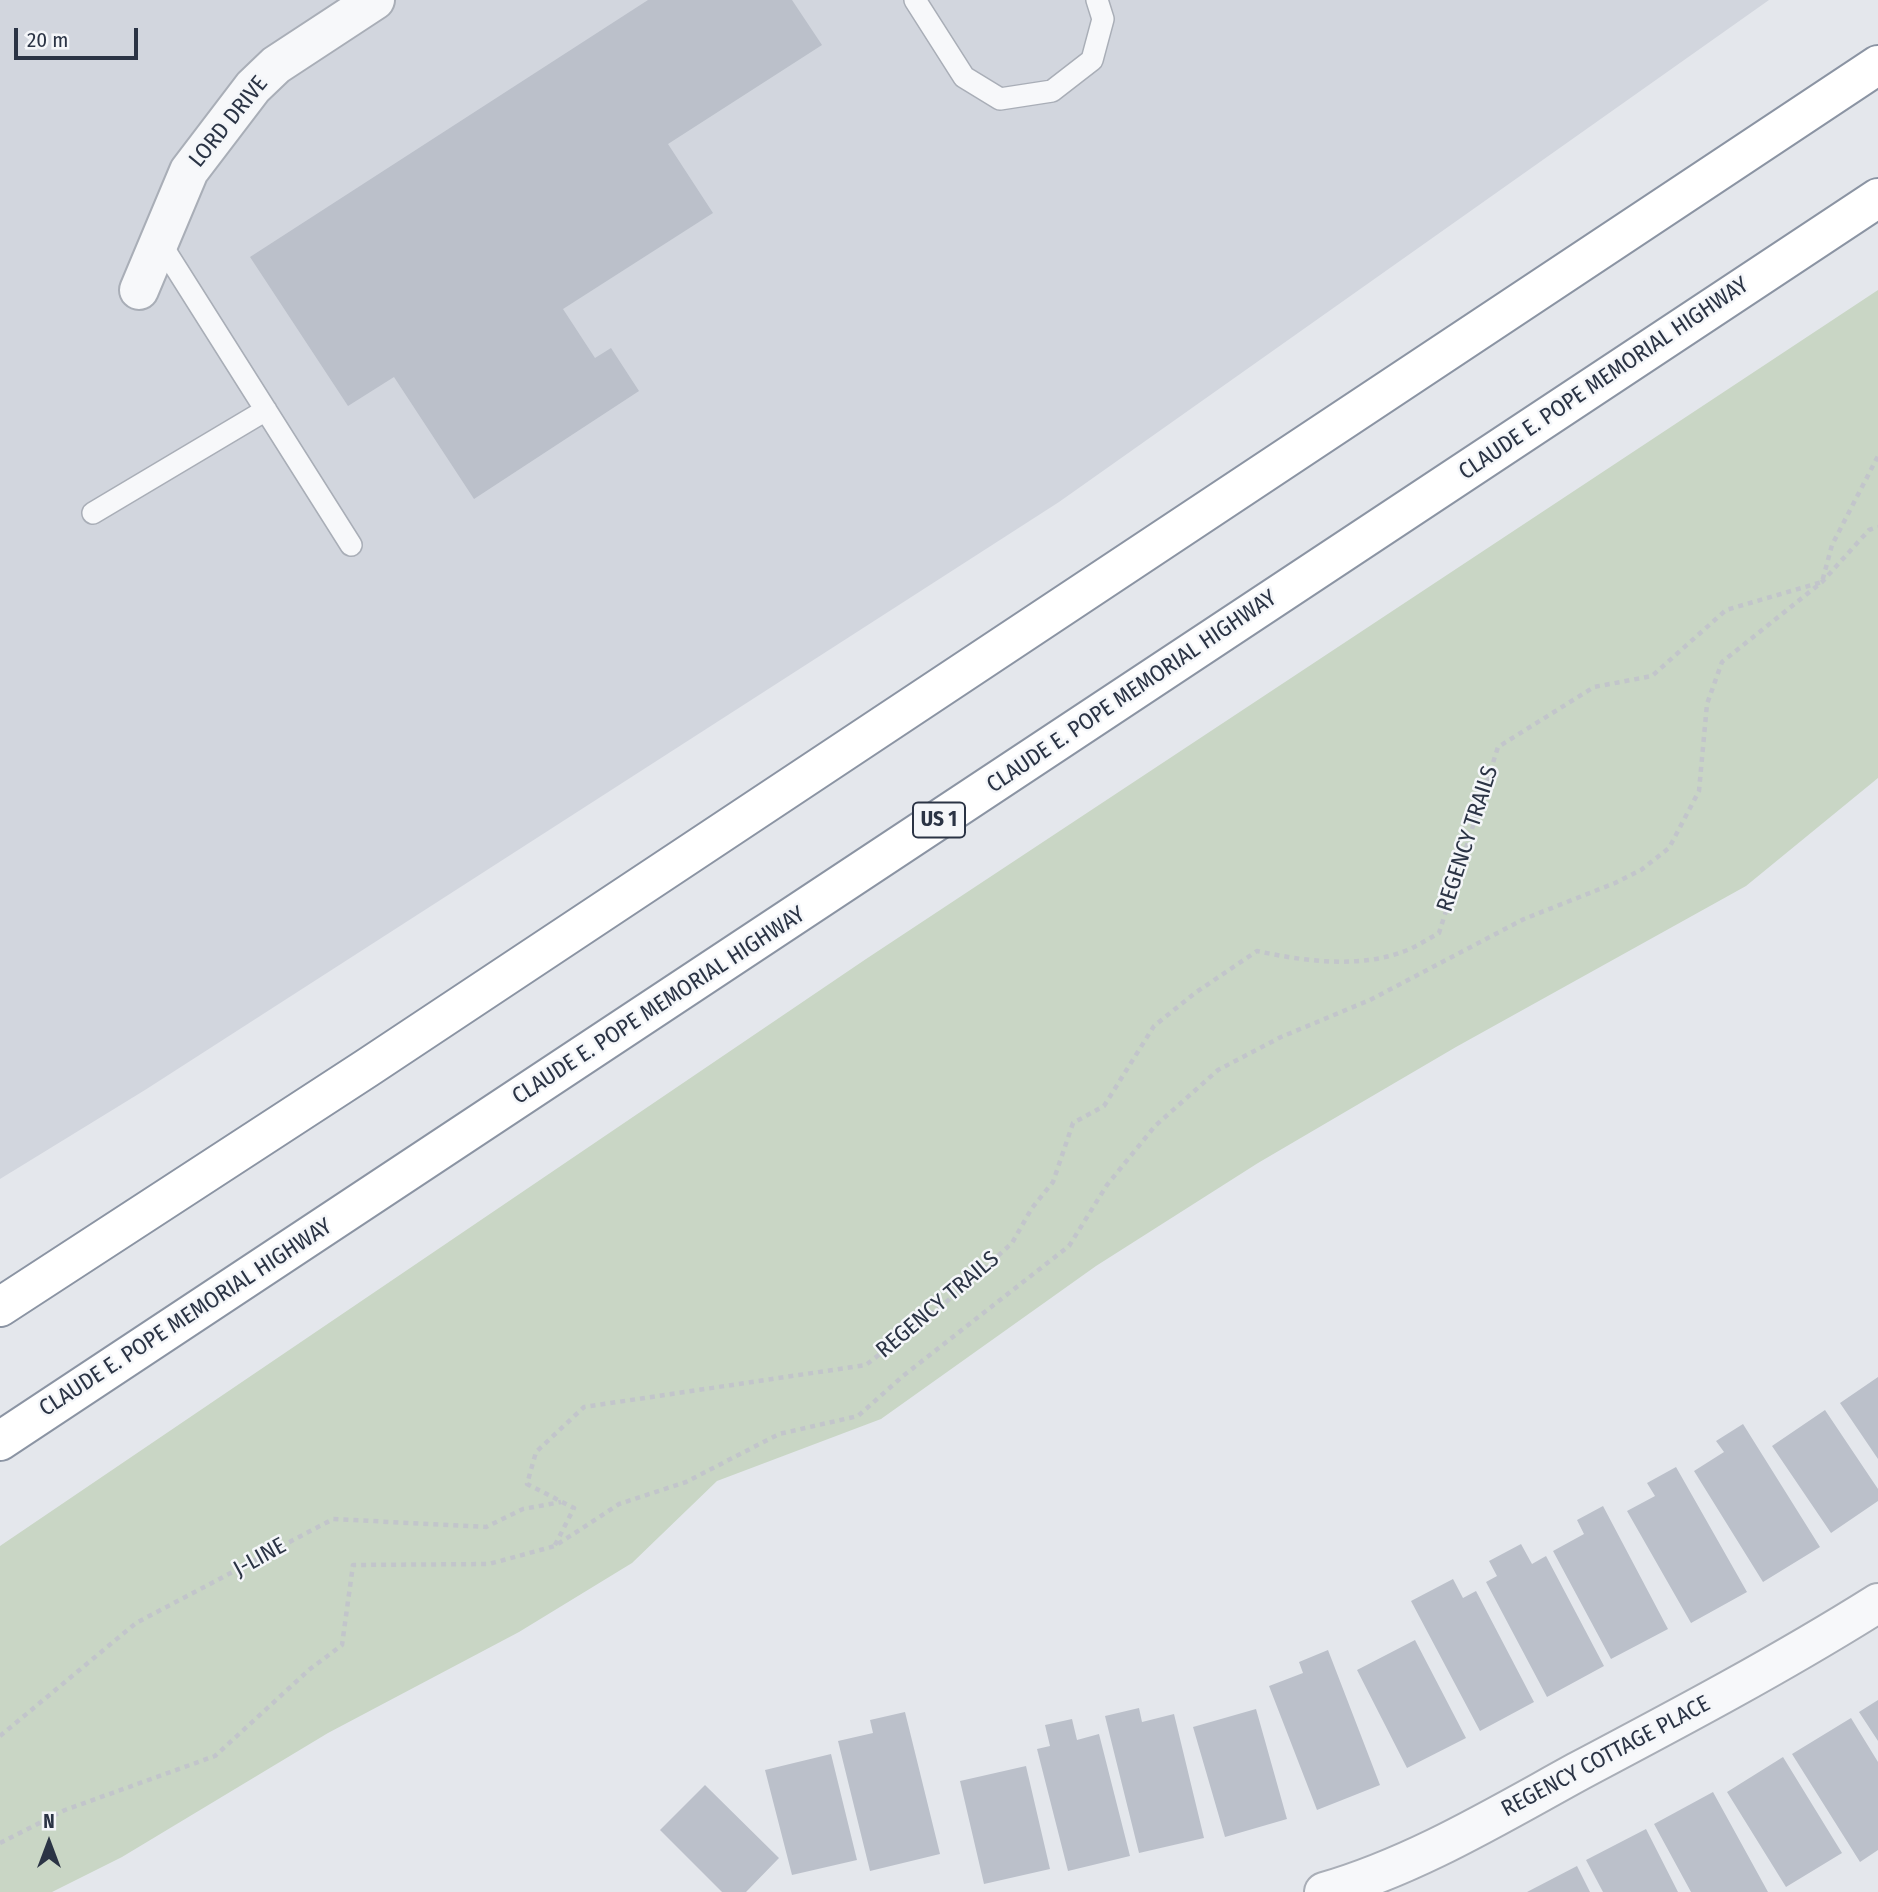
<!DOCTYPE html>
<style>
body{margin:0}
#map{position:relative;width:1878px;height:1892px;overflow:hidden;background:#e4e7ec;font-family:"Fira Sans Condensed",sans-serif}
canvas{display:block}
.north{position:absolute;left:14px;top:1808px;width:70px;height:70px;-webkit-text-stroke:5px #f4f6f9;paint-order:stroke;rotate:0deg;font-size:19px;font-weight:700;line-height:28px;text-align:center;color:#2b3445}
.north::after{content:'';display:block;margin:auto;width:24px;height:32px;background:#2b3445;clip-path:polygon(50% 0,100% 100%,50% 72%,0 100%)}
.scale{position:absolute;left:14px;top:28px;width:124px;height:32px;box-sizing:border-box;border:4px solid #2b3445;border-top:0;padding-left:9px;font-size:21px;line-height:24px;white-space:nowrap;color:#2b3445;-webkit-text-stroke:5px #f4f6f9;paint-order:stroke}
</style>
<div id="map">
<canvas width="1878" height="1892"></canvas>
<div class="north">N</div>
<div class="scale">20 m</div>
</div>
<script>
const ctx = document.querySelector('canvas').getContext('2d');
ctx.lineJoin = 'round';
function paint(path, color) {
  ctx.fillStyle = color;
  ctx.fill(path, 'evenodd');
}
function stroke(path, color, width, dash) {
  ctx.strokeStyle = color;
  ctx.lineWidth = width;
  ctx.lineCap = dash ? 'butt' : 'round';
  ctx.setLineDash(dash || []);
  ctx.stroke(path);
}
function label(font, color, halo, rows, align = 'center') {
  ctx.font = font + ' "Fira Sans Condensed",sans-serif';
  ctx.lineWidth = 5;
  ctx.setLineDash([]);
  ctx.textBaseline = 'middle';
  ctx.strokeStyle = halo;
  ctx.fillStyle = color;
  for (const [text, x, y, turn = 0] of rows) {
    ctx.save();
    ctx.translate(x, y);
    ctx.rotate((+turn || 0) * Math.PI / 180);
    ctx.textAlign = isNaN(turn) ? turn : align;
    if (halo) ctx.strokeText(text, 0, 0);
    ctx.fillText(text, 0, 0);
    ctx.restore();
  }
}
const built = new Path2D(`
 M0,0H1769L1059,502L145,1090L0,1179Z`);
const green = new Path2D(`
 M1878,290V778L1746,886L1456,1047L1258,1163L1096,1266L881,1419L717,1481L632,1563L519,1632L328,1733L122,1857L52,1892H0V1546L866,959Z`);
const building = new Path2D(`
 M648,0H792L822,45L668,144L713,213L563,309L595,358L611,348L639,391L474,499L394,377L348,406L250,257Z
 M1878,1377V1459L1840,1403Z
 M1825,1410L1878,1489V1501L1831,1533L1772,1446Z
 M1743,1424L1820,1547L1763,1582L1694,1471L1724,1452L1716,1441Z
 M1676,1467L1747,1592L1691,1623L1627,1511L1655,1496L1647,1483Z
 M1603,1506L1668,1629L1611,1659L1553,1551L1584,1534L1577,1520Z
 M1521,1544L1532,1564L1546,1556L1604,1666L1547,1697L1486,1582L1497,1576L1489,1561Z
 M1453,1579L1463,1598L1476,1591L1534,1702L1480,1731L1411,1601Z
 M1415,1640L1466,1738L1407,1768L1357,1670Z
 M1328,1650L1380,1785L1317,1810L1269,1686L1303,1673L1299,1662Z
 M1878,1700V1741L1859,1712Z
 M1139,1708L1142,1722L1174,1714L1204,1838L1139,1853L1105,1716Z
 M1256,1709L1287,1819L1225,1837L1193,1727Z
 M905,1712L940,1854L870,1871L838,1741L873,1733L870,1720Z
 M1851,1718L1878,1762V1850L1860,1862L1792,1754Z
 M1072,1719L1077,1740L1099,1734L1130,1856L1068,1871L1037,1749L1050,1746L1045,1725Z
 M831,1754L857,1860L792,1875L765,1770Z
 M1783,1757L1842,1853L1786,1887L1727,1792Z
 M1026,1766L1050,1869L984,1884L960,1781Z
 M705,1785L779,1858L746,1892H722L660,1830Z
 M1713,1792L1768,1892H1691L1654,1824Z
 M1646,1829L1678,1892H1603L1586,1860Z
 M1577,1866L1590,1892H1527Z`);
const path = new Path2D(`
 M555,1545L574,1508L527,1484L536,1452L584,1407L866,1365L956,1294L1012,1243L1032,1208L1053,1182L1073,1123L1104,1106L1154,1026L1195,993L1257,951C1303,961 1359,969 1405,951C1416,947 1428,939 1439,933L1498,747L1594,687L1652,676L1726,610L1822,582L1832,545L1878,456
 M0,1736L136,1623L333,1519L486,1527L523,1509L561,1502
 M0,1843L65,1810L215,1756L310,1669L342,1645L353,1565L489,1564L555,1546L619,1504L686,1482L779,1434L858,1416L903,1376L1069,1246L1107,1185L1155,1126L1218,1070L1281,1037L1370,1000L1524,919L1615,883L1641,870L1669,848L1699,791L1707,704L1722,662L1822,582L1869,530L1878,527`);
const service = new Path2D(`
 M915,0L964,77L1000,99L1052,91L1092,60L1103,19L1097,0
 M159,241L351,545
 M93,513L266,410`);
const minor = new Path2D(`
 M139,290L189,171L253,87L276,65L375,0
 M1324,1892C1414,1866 1495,1817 1577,1772C1679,1718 1781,1664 1878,1603`);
const motorway = new Path2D(`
 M0,1307L367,1068L1878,65
 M0,1441L1878,198`);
const shields = [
 [939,820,52]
];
const shieldNames = [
 ["US 1",939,820]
];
const streetNames = [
 ["LORD DRIVE",229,122,-51],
 ["CLAUDE E. POPE MEMORIAL HIGHWAY",1604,379,-34],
 ["CLAUDE E. POPE MEMORIAL HIGHWAY",1132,692,-34],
 ["REGENCY TRAILS",1468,839,-72],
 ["CLAUDE E. POPE MEMORIAL HIGHWAY",659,1006,-33],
 ["REGENCY TRAILS",938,1305,-40],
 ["CLAUDE E. POPE MEMORIAL HIGHWAY",186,1318,-33],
 ["J-LINE",260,1558,-29],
 ["REGENCY COTTAGE PLACE",1606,1757,-28]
];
paint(built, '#d2d6de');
paint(green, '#c9d6c5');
paint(building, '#bbc0ca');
stroke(service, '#a9aeb7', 24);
stroke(minor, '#a9aeb7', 42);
stroke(motorway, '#8b94a3', 42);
stroke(path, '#c2c5cb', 4.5, [5, 5]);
stroke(service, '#f7f8fa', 21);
stroke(minor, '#f7f8fa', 38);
stroke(motorway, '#fff', 38);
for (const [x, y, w] of shields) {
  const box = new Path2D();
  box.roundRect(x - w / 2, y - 17.5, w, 35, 5);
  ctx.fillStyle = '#f4f6f9';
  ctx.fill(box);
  stroke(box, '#2b3445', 2);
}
label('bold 21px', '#2b3445', null, shieldNames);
label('23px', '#2b3445', '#f4f6f9', streetNames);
</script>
